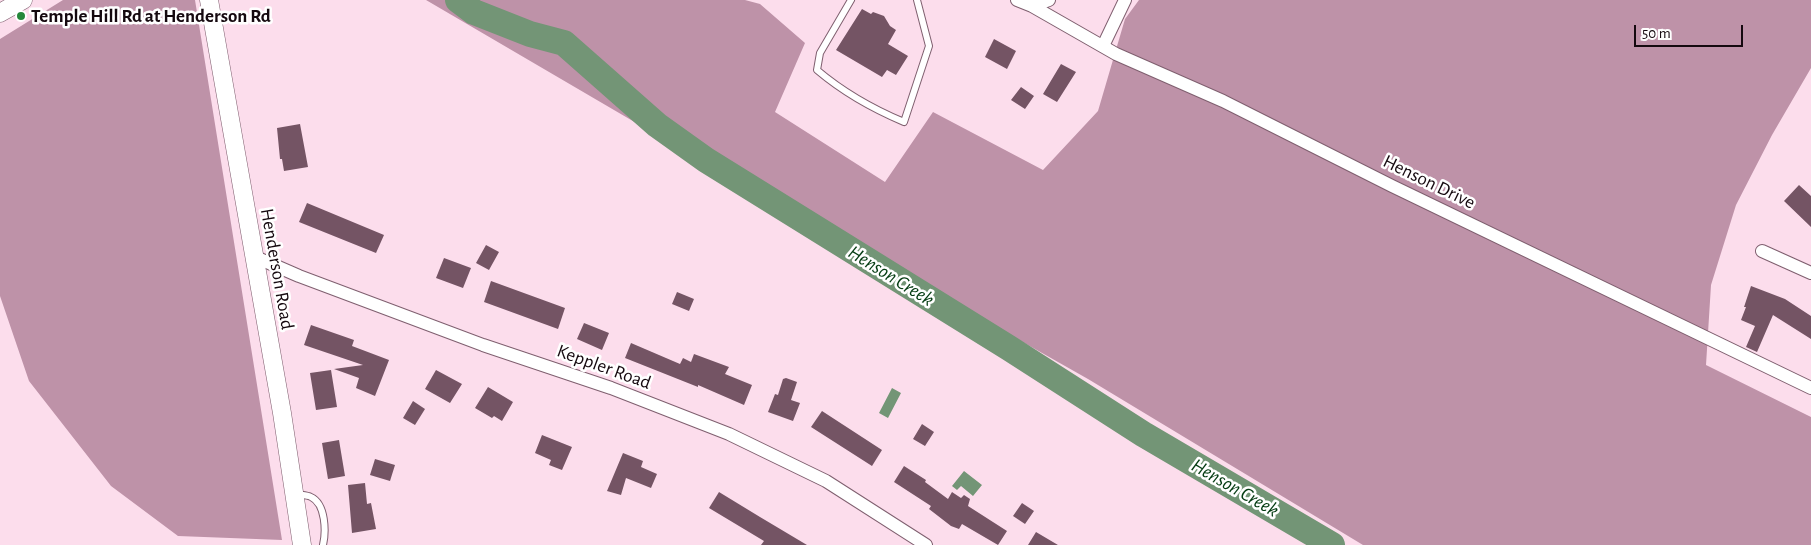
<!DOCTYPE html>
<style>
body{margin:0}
#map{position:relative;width:1811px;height:545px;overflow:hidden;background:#fcddec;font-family:"Alegreya Sans",sans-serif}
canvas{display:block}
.scale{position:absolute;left:1634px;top:25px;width:109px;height:22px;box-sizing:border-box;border:2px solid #15090f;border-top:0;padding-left:6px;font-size:15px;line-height:18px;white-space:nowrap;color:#15090f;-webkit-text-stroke:4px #fff;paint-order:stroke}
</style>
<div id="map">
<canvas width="1811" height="545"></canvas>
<div class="scale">50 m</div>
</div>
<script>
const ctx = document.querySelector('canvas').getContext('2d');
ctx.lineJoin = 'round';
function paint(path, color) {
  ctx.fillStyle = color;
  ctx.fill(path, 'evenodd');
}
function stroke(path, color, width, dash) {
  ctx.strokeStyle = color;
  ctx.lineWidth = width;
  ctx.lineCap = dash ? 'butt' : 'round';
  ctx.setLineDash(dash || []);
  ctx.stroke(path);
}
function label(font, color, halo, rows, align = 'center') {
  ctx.font = font + ' "Alegreya Sans",sans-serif';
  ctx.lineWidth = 5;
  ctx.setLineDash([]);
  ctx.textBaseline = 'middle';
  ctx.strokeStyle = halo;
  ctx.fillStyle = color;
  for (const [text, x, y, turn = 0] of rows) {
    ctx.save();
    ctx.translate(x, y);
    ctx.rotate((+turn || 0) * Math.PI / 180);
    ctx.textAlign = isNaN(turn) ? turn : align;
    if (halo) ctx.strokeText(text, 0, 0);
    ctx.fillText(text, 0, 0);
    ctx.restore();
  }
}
const forest = new Path2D(`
 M63,0H195L282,540L178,536L111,486L29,381L0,296V39Z
 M426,0H745L760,4L805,43L775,112L885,182L933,112L1043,170L1098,111L1125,19L1139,0H1811V68L1772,135L1736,205L1711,285L1706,365L1811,417V545H1363L1088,379L655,134Z`);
const water = new Path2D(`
 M892,388L901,393L888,418L879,413Z
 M964,471L982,485L973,496L961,486L957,490L952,486Z`);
const river = new Path2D(`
 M458,0L474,12L530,34L564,43L657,125L706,160L1009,348L1143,434L1332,545`);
const building = new Path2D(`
 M862,9L871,14L873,12L884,16L890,26L896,30L888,44L908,56L896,75L887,70L882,77L836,50Z
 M994,39L1016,51L1007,69L985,57Z
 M1061,64L1076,72L1057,102L1043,94Z
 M1021,87L1034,96L1025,109L1011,100Z
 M300,124L308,167L284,171L282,159H280L277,128Z
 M1799,185L1811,196V227L1784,201Z
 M307,203L384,235L376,253L299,222Z
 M486,245L499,252L489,270L476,263Z
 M444,258L471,268L463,288L436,278Z
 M491,281L565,308L558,329L484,302Z
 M1751,286L1785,299L1811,316V339L1773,315L1757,352L1746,347L1755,326L1741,320L1746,307H1744Z
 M677,292L694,299L689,311L672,304Z
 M584,323L609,333L602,350L577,339Z
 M311,325L354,340L352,346L389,360L375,396L356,388L359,378L334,369L363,365L304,345Z
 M631,343L680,364L683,358L691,362L694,354L729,367L725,374L752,385L744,405L698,385V387L625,358Z
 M331,370L337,407L316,410L310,373Z
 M436,370L462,384L450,403L425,389Z
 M786,378L797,382L791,400L800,403L793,421L768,412L775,394L778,395L783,379Z
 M488,387L513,402L502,421L494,416L492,418L475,408Z
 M413,401L425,409L415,425L403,418Z
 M822,411L882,450L872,466L811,427Z
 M922,424L934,432L925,446L913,439Z
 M542,435L572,447L562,470L549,465L551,460L535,453Z
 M339,440L345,476L328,479L322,443Z
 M623,453L643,461L641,467L657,474L651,488L626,478L621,495L607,491Z
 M375,459L395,465L390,481L370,475Z
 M904,466L926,480L925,482L948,499L952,492L961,498L964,495L970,499L968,506L1007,531L998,545L962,524L959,529L951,526L929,509L931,506L894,482Z
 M365,483L367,504L371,503L376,529L352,533L348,485Z
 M719,492L760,517L807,545H761L764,541L709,508Z
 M1022,503L1034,511L1025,524L1013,516Z
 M1036,532L1058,545H1028Z`);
const lane = new Path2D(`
 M851,0L820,53L817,70C843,92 873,109 904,122L929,46L917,0
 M296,494C300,495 307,495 311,497C326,504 326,532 323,545`);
const street = new Path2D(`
 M1017,0L1032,6L1049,0
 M1032,6L1116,54L1223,101L1392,186L1811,388
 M1103,46L1125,0
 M1762,251L1811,273
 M253,256L299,276L483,345L611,388L729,434L826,481L926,545`);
const secondary = new Path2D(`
 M209,0L282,413L302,545
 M0,13L23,0`);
const markers = [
 [21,16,5,"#25873a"]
];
const poiNames = [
 ["Temple Hill Rd at Henderson Rd",31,16]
];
const streetNames = [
 ["Henson Drive",1429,182,26],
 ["Henderson Road",277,269,80],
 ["Keppler Road",604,367,20]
];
const waterNames = [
 ["Henson Creek",891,276,32],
 ["Henson Creek",1235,488,30]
];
paint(forest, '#be92a8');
paint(water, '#739576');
stroke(river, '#739576', 26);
paint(building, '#745464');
stroke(lane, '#7f5f6f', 8);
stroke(street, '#7f5f6f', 14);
stroke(secondary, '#7f5f6f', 19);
stroke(lane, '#fff', 6);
stroke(street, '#fff', 12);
stroke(secondary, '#fff', 18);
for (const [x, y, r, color] of markers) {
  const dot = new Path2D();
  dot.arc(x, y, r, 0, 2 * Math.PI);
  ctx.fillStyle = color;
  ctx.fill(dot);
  stroke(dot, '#fff', 2);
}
label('bold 19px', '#15090f', '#fff', poiNames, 'left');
label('19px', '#15090f', '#fff', streetNames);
label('italic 20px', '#043c12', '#fff', waterNames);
</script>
